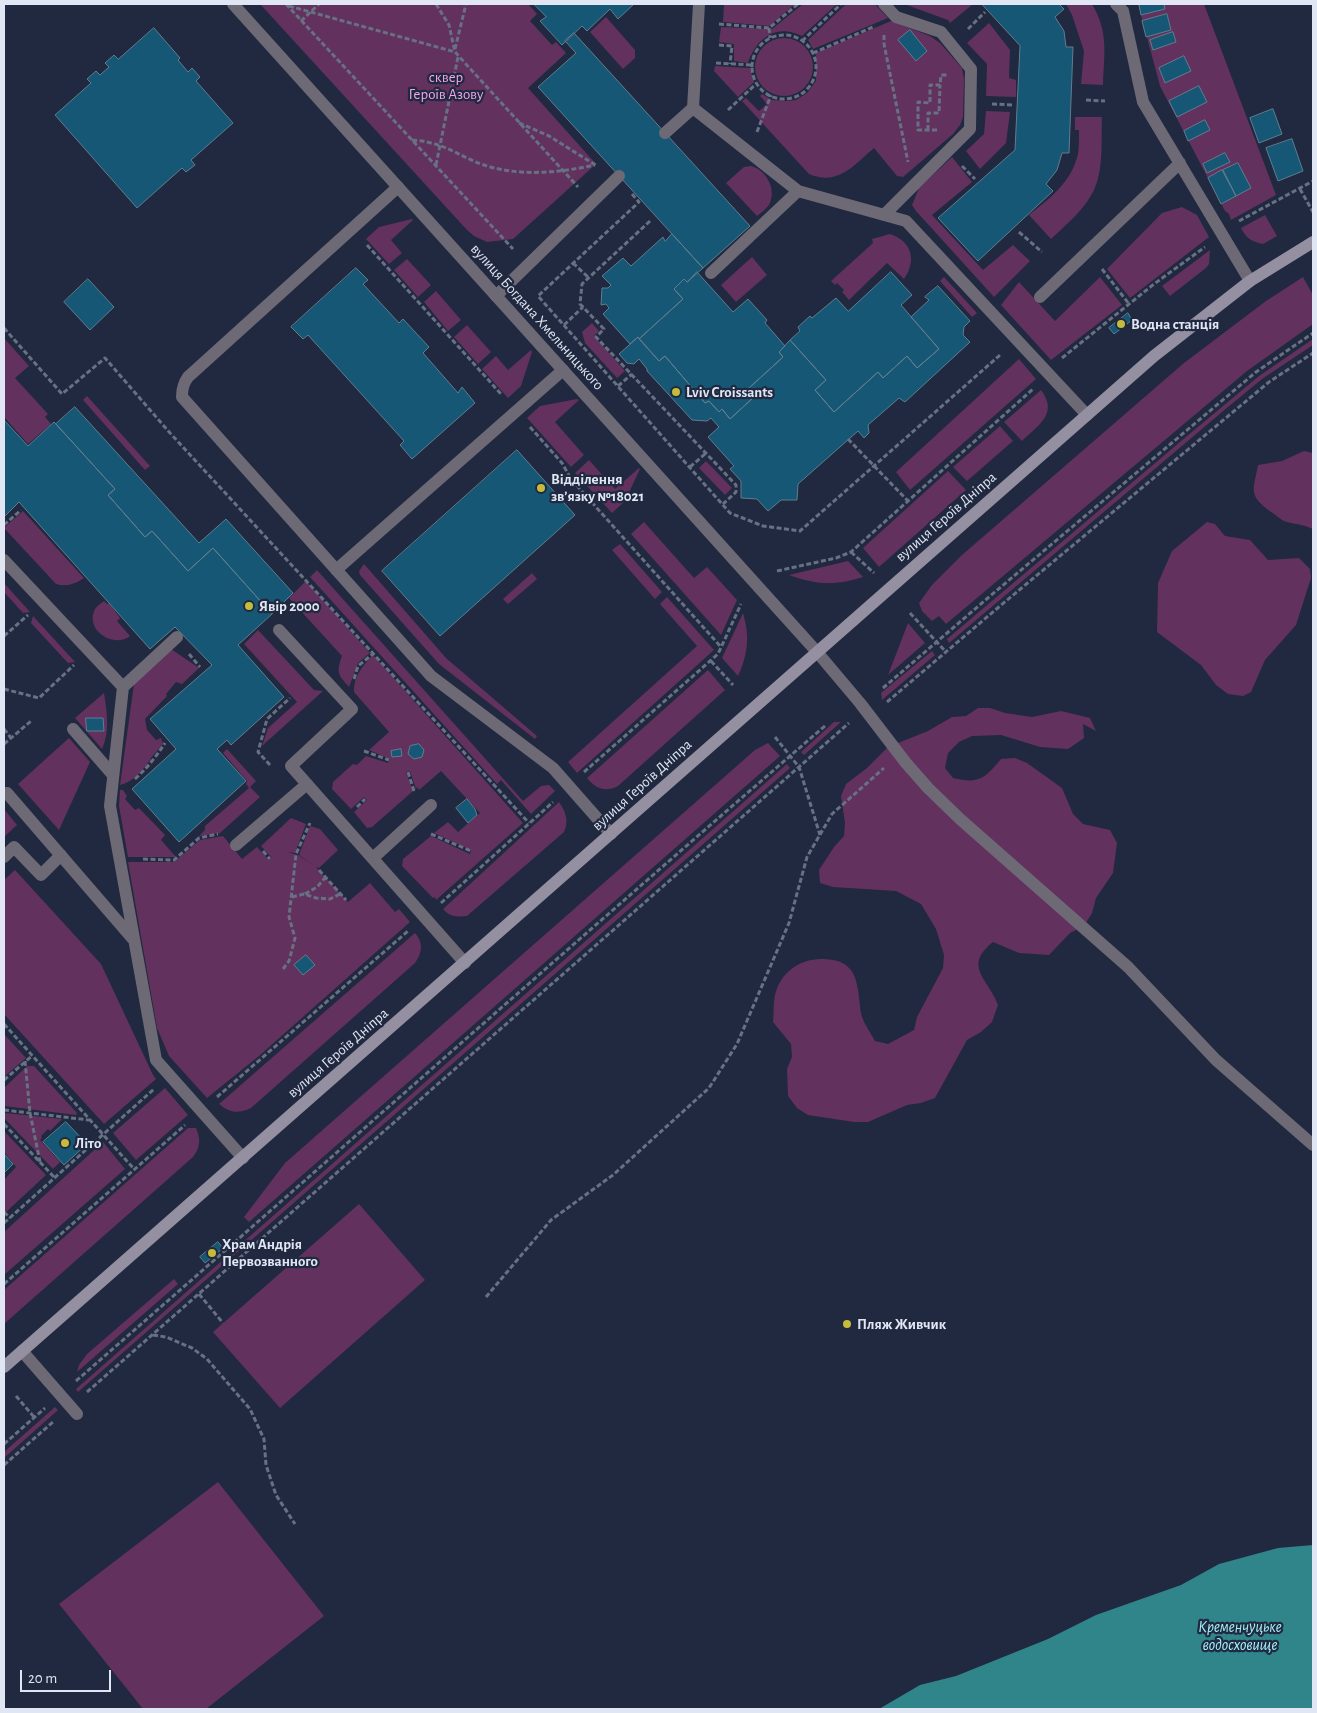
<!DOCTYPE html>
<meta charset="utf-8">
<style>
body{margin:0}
#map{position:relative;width:1317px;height:1713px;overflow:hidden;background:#20293f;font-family:"Alegreya Sans",sans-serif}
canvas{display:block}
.frame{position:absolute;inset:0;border:5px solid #e0e6f4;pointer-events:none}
.scale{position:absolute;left:20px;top:1670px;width:91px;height:22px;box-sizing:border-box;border:2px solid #e0e6f4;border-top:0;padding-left:6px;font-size:15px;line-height:18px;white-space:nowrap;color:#e0e6f4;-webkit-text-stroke:4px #20293f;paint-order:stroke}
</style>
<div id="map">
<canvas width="1317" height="1713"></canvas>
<div class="frame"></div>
<div class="scale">20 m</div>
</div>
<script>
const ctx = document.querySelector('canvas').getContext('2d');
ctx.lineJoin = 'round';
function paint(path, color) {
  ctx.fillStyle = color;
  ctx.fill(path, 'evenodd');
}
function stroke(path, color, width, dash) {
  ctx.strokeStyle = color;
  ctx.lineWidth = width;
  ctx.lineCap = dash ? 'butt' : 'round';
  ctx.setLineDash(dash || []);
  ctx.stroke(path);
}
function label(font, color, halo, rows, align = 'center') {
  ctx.font = font + ' "Alegreya Sans",sans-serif';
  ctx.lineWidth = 4.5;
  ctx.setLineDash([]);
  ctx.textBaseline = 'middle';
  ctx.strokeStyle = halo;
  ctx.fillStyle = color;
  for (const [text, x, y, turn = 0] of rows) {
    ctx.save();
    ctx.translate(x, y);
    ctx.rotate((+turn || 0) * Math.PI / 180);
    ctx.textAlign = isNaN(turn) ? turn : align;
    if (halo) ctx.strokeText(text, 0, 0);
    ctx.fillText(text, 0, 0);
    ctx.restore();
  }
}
const green = new Path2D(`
 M260,4H528L537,14L530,21L552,45L556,42L566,53L528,88L596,164L513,239L487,242L474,236L467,230Z
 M724,4H795L769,26L723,22Z
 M803,4H837L802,36C777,23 756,38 748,63L734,61V44L719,42L721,27L772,29Z
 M846,4H875L888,18L813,49L808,40Z
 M904,4H973L950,23L948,20Z
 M1066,4H1092C1109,33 1104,53 1103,85L1081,84L1084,51L1072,15Z
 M1138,4H1204L1276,195L1231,220L1229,214L1225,211L1160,86Z
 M606,17L635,50V58L623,69L590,32Z
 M891,21L930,36L940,43L962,68L964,79L963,117L960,125L953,134L903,177L897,176L874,148C853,166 838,186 809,174L742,101L746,98L759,111L767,104L760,96L762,94L772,100L786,101L796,100L807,93L816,81V53Z
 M989,23L1010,50L1009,78L1016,80V97L986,96L987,64L967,43Z
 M755 67a29 29 0 1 1 58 0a29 29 0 1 1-58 0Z
 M715,66L750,68L754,82L738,97L714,71Z
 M986,111L1010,112L1006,143L980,169L966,151L984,134Z
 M1075,117H1102C1101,140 1104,168 1094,190C1085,209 1066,225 1051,239L1029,215C1050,198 1071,183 1078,154C1079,147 1079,138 1079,130H1075Z
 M952,157L972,182L932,215L983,270L1013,245L1030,261L994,297L916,211L912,205L919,188Z
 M751,166C767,170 777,190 769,205C766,209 761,213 757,216L726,183L744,167Z
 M1182,207L1197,215L1209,237L1130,298L1107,269L1162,213Z
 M1265,215L1277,236L1263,244C1252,242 1246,238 1241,228Z
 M412,219L413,220L391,240L402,253L389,264L366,239L379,227Z
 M890,234C912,241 917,261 904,279L887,263L849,300L842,292L844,290L837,283L835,285L831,281L873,243L872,239Z
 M1210,250L1209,264L1206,268L1170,296L1162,286Z
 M752,257L767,275L736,302L721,285Z
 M407,259L431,285L418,297L394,270Z
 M944,277L977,313L972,317L940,281Z
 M1100,277L1122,305L1051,360L1001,305L1019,282L1055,321Z
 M1303,277L1313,295V311L1312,312L1313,324L1247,371L946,624L939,616L932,621L922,611L919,603L932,585L962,555L1184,363L1266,301Z
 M436,291L461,320L448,331L424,302Z
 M592,323L599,331L594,336L625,371L617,378L585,343L582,332Z
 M467,325L491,352L478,364L454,337Z
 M4,338L29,366L15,378L48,414L45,417L51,424L28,444L4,417Z
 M1313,339V345L1262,379L1228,407L949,643L947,639L1193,431L1259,376Z
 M531,350L532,352L521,386L508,398L482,369L496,356L508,370Z
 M1019,359L1036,379L910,490L896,472Z
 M1041,390C1059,414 1038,425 1022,441L1004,422Z
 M87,396L150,466L145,470L83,400Z
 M577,399L579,400L555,422L584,455L571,467L527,418L540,406Z
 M1000,426L1013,441L967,481L953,467Z
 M1304,451L1313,453V529C1302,524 1299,525 1287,522C1282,521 1276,515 1271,512C1248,495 1253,491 1258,465L1282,461Z
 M589,460L615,489L639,468L640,469L625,501L612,513L575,473Z
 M706,461L732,488L725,495L699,468Z
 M948,471L966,490L879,567L863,548Z
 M23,511L84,578C75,584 67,587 56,584L4,528Z
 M644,522L694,578L707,567L737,600L721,635L631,534Z
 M1207,522L1215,524L1225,536L1250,540L1268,560L1299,558L1310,569L1311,578L1296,625L1265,660L1251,692L1243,696L1228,694L1216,685L1201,665L1157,632L1158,583L1172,551Z
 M620,544L662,592L655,599L612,550Z
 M848,561L863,577C834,586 817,585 789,575Z
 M364,564L446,658L537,736L535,739L439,664L360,575L359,571Z
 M317,570L523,801L541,786L549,785L555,791L531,814L501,780L497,784L310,577Z
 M532,573L537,579L508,604L503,599Z
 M306,581L370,653L358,663L349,687C338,675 336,672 342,656L289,598Z
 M4,583L30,612L23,613L4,592Z
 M667,597L714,650L577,773L568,762L697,646L660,604Z
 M104,601L107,604L109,603L120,618L117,621L130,636C114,649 84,630 95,609C97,606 101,603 104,601Z
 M743,613C750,636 748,655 738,676L722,658Z
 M33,616L75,662L68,663L31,623Z
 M908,623L925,643L888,675Z
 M258,630L314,690L323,691L262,746L268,728L297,702L244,644Z
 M171,649L199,668L182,684L176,682L166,694L167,696L145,719L147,730L156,740L161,738L163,744C159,750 153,754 150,760C143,770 133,782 120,785L134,684Z
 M932,651L935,655L882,700L881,693Z
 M373,655L523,823L436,900L435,897L433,898L402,866L403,859L431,836L470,854L471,850L434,833L448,822L458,832L480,813L441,771L419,790L417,787L416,789L410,771L406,772L413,791L372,827L367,828L354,812L367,800L364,797L351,809L332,789L333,782L353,764L357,765L366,756L388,763L390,759L369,750L389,732L354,692C353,677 363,665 373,655Z
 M708,670L725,690L618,786C605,793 595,788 587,778Z
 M104,693C107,712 110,732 102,749L75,718Z
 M978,708H990L1005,713L1032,717L1061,711L1090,718L1096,731L1083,724L1084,738L1068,749L1040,747L1001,735L972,736L959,742L948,753L945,768L953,778C980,784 984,779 1001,759L1015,758L1027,763L1062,788L1073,814L1083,824L1110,830L1117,843L1113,873L1096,898L1092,913L1084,926L1070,933L1049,955L1019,953L993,942C962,967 989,979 998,1005L992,1022L981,1032L967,1040L935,1098L921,1103L907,1105L868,1122H854L808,1115L797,1108L788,1096L787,1069L792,1057L791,1044L773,1022C774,1014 773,1004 775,995C780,973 800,958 823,959C834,960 842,960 850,969C859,979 859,1001 861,1013C863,1023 871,1033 875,1041L888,1044L914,1030L917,1017L943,968L944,955L936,929L921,904L896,891L833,887L820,883L819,870L834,847L844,836L845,823L841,796L846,784L867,768L888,747L928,731L952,717L966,716Z
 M834,722H841L804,755L801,752Z
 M69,738L90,762L59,830L18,784Z
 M768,743L780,756L249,1222L244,1217L285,1163L755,750Z
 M227,749L256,781L250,787L260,797L220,833L199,836L205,830V826L249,788L246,784L247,781L223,753Z
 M787,764L790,768L78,1392L76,1389Z
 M120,790H123L127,796L125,799L135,810L139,808L165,835L161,840L176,857H128L119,806Z
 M559,802C566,812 569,821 564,832L467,916C457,917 450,917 443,909Z
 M4,809L17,825L4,837Z
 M291,818L306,824L295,853L287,852L298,855L315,866L299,855L310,826L320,829L338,850L319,868L316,867L348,902L370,883L395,912L399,909L410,922L259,1056L207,1098L169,1056L157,1028L128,862H174L200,840L223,836L242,859L257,847L269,860L272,857H271L261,846Z
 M15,870L101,964L153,1075L156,1079L104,1124L4,1014V880Z
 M415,933C424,943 422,953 415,963L251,1108C238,1114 230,1113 219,1104Z
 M4,1034L26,1058L4,1077Z
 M27,1066H34L77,1113L76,1115L4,1106V1088Z
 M165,1088L188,1115L136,1160L113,1133Z
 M5,1113L62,1119L50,1131L48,1129L41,1136L42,1138L40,1140L60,1162L53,1169L4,1118Z
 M188,1128H196C201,1139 200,1148 193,1157L4,1324V1290Z
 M4,1131L46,1175L5,1213L4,1211V1180L16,1167L4,1152Z
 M103,1142L125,1169L4,1275V1232Z
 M359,1204L425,1280L280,1408L213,1332Z
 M174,1279L178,1284L77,1372L79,1365L87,1354Z
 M55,1407L58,1410L4,1458V1452Z
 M218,1482L324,1616L206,1709H143L59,1604Z`);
const water = new Path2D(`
 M1313,1545V1709H879L920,1685L956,1676L1048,1639L1096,1615L1181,1585L1219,1564L1278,1548Z`);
const building = new Path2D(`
 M534,4H634L618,19L610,9L587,31L582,26L562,45L540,21L546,17Z
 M982,4H1059L1064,9L1055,17L1064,31L1066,47H1073L1069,153H1062L1057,170L1046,184L1053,191L978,261L938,218L1015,150L1020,46Z
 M1142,4H1164L1165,9L1141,15L1139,5Z
 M1167,14L1171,30L1146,37L1142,21Z
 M154,28L180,58L178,60L188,72L192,68L200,77L196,81L233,123L191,160L195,165L186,172L182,168L137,208L55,115L91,83L87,79L96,71L100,75L109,67L105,63L114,55L118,59Z
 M910,30L927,51L916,61L898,40Z
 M1173,32L1176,42L1153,50L1150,40Z
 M574,33L750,226L703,268L538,87L576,53L565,41Z
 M1184,56L1191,71L1165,83L1159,68Z
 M1199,86L1207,102L1177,117L1169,101Z
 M1273,109L1282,134L1259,143L1250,118Z
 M1205,120L1210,130L1188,141L1184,131Z
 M1292,139L1303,171L1278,181L1266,148Z
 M1225,153L1230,162L1207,173L1203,164Z
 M1238,163L1251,188L1236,196L1223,170Z
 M1222,170L1236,196L1221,204L1208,178Z
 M672,234L703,268L687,282L684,279L674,289L683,299L639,339L638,337L630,344L603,314L609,308L606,304L601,305L602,288H608L611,285L602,276L623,258L631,266L663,237L665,241Z
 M356,268L368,280L363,284L399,323L403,319L429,347L423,353L458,393L462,387L475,403L412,459L400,445L404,441L308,335L303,339L291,327Z
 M697,272L733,312L748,299L767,320L765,323L785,346L779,352L783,357L749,388L756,395L730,419L722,409L719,412L709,401L705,403L665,356L659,361L639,339L683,299L674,289L684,279L687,282Z
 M891,272L912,295L901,305L939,349L917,368L907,356L883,378L878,372L834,412L815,390L826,380L790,340L800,331L798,327L810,316L812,318L836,298L848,311Z
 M88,279L114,307L90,330L64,302Z
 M938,286L970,321L964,327L963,335L970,342L905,402L899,398L868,425L869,433L864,438L858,431L798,484L797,500H781L768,511L757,499L741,498V481L730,469L734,466L708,437L719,427L711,418L707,421L692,420L647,371V369L639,359L634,364L627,363L619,354L638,337L659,361L665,356L705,403L709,401L719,412L722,409L730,419L756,395L749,388L783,357L779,352L790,340L826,380L815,390L834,412L878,372L883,378L907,356L917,368L939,349L911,317L929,300L925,297Z
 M1128,313L1132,320L1114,334L1109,328Z
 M75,407L199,543L226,519L293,593L272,614L213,548L188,571L152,531L145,537L108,495L115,489L56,424Z
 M4,420L28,446L54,422L115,489L108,495L145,537L152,531L188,571L213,548L272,614L238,645L284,697L231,745L227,740L217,749L246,781L179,842L132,789L176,749L150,719L212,665L175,627L150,649L19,502L4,517Z
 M517,450L575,515L440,636L382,571Z
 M86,718H103L104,731H87Z
 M419,744L424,750L422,757L414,759L408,754L410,746Z
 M401,749L402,756L392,757L391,751Z
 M467,799L475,809L477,815L468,823L456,808Z
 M306,955L315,965L303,975L294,965Z
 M66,1122L87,1144L64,1165L43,1142Z
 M4,1154L13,1164L4,1173Z
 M218,1242L223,1248L205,1263L200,1257Z`);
const path = new Path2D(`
 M286,4L513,249
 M436,4L449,25L455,52L578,187
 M289,6L455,52
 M301,21L319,4
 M719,24L769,28L798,4
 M769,28L770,38
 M968,29L985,12
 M884,35V44L908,162
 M752 67a32 32 0 1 1 64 0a32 32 0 1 1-64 0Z
 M802,41L841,4
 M719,45L732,46L730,64
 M455,49L466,4
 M813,53L875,26
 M716,63L752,65
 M1086,100L1105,101
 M992,104L1014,105
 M728,110L757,83
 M519,123L549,136L597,166
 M928,130V113H939L940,85
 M937,130H918V102L930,103V85H940L941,75H948
 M757,132L771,95
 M412,140C419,141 425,141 431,143C449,147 464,158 481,164C517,177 558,173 595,165
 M436,165L458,57
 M962,166L975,179
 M1300,189L1313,212
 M632,194L639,202L538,296L730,513L763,526L800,531L1000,355
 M650,221L582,284L580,304L604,329L596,337L736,485V492L723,504
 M1239,221L1313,181
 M1019,232L1042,252
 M367,245L501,394
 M573,263L589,278
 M1102,269L1129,304
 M564,325L583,307
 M4,328L62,394L105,358L170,433L529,823
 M1062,358L1154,284L1205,247
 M618,386L632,374
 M530,427L562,463L571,479L721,647
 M848,439L908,501
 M690,467L706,453
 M4,525L21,510
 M851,552L874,573
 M777,571L836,558L851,552L1033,389
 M910,613L946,652
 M4,636L28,615
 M189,654L200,667
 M711,661L733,685
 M354,679L358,666L374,653
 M883,688L989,597L1256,372L1313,333
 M4,689L39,698L74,665
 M887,702L1000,606L1269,382L1313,353
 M4,729L11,738
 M775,737L799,767L820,835
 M4,744L31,721
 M364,751L389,760
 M270,765L258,752L267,719L290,698
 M408,772L414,791
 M584,772L718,654L741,604
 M135,779C147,768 156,757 165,743
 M357,807L365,799
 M431,834L471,851
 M263,851L270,859
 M143,859L174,860L199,838L218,834
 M319,870L346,900
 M305,894L317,887L325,878
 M292,897L304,894L316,898L330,899L340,894
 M441,903L553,802
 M283,969L289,961L295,938L289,917L296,854L310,823
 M4,1024L134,1169
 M25,1061L30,1113L40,1162
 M4,1080L32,1056
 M217,1097L408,931
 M4,1110L89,1120
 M4,1124L54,1177
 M4,1212L10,1218
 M4,1223L154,1089
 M4,1284L185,1125
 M199,1294L223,1323
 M486,1297L551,1220L613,1175L709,1088L737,1044L789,923L807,857L832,814L884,768
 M153,1335L166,1337L192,1348L207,1359L250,1409L264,1439L266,1465L276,1495L295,1524
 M76,1381C326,1163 574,942 826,725
 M87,1392L849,723
 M16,1396L34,1417
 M4,1444L45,1408
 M4,1465L54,1421`);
const service = new Path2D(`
 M884,4L896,17L941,32L971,69L970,129L884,215
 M1116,4L1123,11L1143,102L1250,281
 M693,108L798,191L906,221L1087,415
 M665,133L693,108L699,4
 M398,187L188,377C183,384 182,389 182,397L431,676L553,768L611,834
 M711,273L798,191
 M496,296L619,176
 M1040,297L1180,163
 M4,560L123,687L110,806L156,1060L243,1158
 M336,570L563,370
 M279,630L352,709L291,766L465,963
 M817,652L860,703L906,763L928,788L960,819L1128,967L1216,1060L1313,1145
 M123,687L177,637
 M73,729L113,775
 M7,793L133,939
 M236,845L307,784
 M4,857L14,847L41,875L61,855
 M373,858L431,805
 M22,1351L77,1414`);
const tertiary = new Path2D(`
 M233,4L817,652`);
const secondary = new Path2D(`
 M4,1367L1154,356L1250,281L1313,242`);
const markers = [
 [1121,324,5,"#c6bc3c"],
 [676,392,5,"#c6bc3c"],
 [541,488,5,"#c6bc3c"],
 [249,606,5,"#c6bc3c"],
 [65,1143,5,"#c6bc3c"],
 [212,1253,5,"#c6bc3c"],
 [847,1324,5,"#c6bc3c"]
];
const parkNames = [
 ["сквер",446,77],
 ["Героїв Азову",446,94]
];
const streetNames = [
 ["вулиця Богдана Хмельницького",537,317,48],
 ["вулиця Героїв Дніпра",946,517,-41],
 ["вулиця Героїв Дніпра",642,785,-42],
 ["вулиця Героїв Дніпра",338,1053,-41]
];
const poiNames = [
 ["Водна станція",1131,324],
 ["Lviv Croissants",686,392],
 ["Відділення",551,479],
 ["зв’язку №18021",551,496],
 ["Явір 2000",259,606],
 ["Літо",75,1143],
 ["Храм Андрія",222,1244],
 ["Первозванного",222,1261],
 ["Пляж Живчик",857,1324]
];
const waterNames = [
 ["Кременчуцьке",1240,1627],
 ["водосховище",1240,1645]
];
paint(green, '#62315d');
paint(water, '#30858a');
paint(building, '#165776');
stroke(building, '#617d8e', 1);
stroke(path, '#687083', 3, [5, 2.5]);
stroke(service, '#6d6a76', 12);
stroke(tertiary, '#6d6a76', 12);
stroke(secondary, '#948fa1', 12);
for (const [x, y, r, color] of markers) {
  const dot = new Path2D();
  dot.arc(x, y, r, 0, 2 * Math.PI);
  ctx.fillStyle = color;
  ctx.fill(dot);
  stroke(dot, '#20293f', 2);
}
label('15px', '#f4a4eb', '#20293f', parkNames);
label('15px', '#e0e6f4', '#20293f', streetNames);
label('bold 15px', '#e0e6f4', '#20293f', poiNames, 'left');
label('italic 16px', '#a3f3f9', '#20293f', waterNames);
</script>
